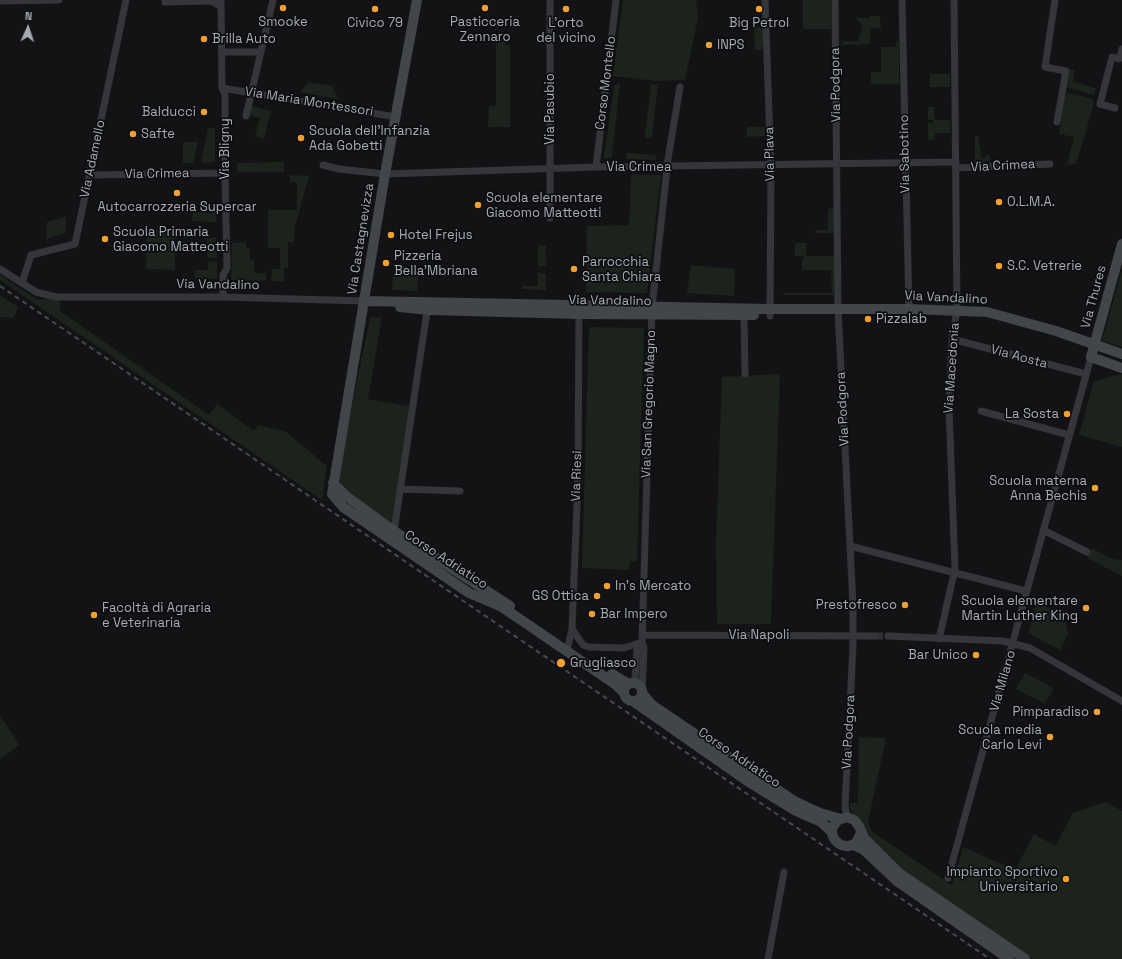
<!DOCTYPE html>
<meta charset="utf-8">
<style>
body{margin:0}
#map{position:relative;width:1122px;height:959px;overflow:hidden;background:#131315;font-family:"Space Grotesk",sans-serif}
canvas{display:block}
.north{position:absolute;left:8px;top:8px;width:40px;height:40px;-webkit-text-stroke:3px #0e0e10;paint-order:stroke;rotate:3deg;font-size:11px;font-weight:700;line-height:16px;text-align:center;color:#a5abb5}
.north::after{content:'';display:block;margin:auto;width:14px;height:18px;background:#a5abb5;clip-path:polygon(50% 0,100% 100%,50% 72%,0 100%)}
</style>
<div id="map">
<canvas width="1122" height="959"></canvas>
<div class="north">N</div>
</div>
<script>
const ctx = document.querySelector('canvas').getContext('2d');
ctx.lineJoin = 'round';
function paint(path, color) {
  ctx.fillStyle = color;
  ctx.fill(path, 'evenodd');
}
function stroke(path, color, width, dash) {
  ctx.strokeStyle = color;
  ctx.lineWidth = width;
  ctx.lineCap = dash ? 'butt' : 'round';
  ctx.setLineDash(dash || []);
  ctx.stroke(path);
}
function label(font, color, halo, rows, align = 'center') {
  ctx.font = font + ' "Space Grotesk",sans-serif';
  ctx.lineWidth = 3.5;
  ctx.setLineDash([]);
  ctx.textBaseline = 'middle';
  ctx.strokeStyle = halo;
  ctx.fillStyle = color;
  for (const [text, x, y, turn = 0] of rows) {
    ctx.save();
    ctx.translate(x, y);
    ctx.rotate((+turn || 0) * Math.PI / 180);
    ctx.textAlign = isNaN(turn) ? turn : align;
    if (halo) ctx.strokeText(text, 0, 0);
    ctx.fillText(text, 0, 0);
    ctx.restore();
  }
}
const green = new Path2D(`
 M623,0H696L698,18L685,80L656,81L613,76Z
 M803,0H831V29H803Z
 M870,16H880L881,28L870,29V44L842,45V41H859V34L862,32L861,24L856,18H870Z
 M754,27H764V46H762V49L764,50H755Z
 M496,40H506V45H510V127H488L489,106H496Z
 M896,41H899V84H871V72H881V47H896Z
 M1070,69L1075,70L1073,82L1096,88L1094,95L1069,88L1067,86Z
 M930,74H950V87H930Z
 M309,82L332,86L338,99L300,92Z
 M620,83L612,157L606,159L604,157L614,86Z
 M658,84L652,137L649,139L645,138V135L651,85Z
 M1068,93L1093,99V107L1076,164L1067,165L1074,137L1059,134L1065,95Z
 M251,106L271,111L264,139L255,136L260,118L248,115Z
 M928,107H934V117L936,120H950V133H935V140H928V123H933V120H928Z
 M747,127H765V136L747,137Z
 M208,128H215V162L201,163Z
 M975,136H978L982,158H985V156L990,155V161L975,162Z
 M183,142H198L193,163H183Z
 M627,153L655,155L657,156L656,160L626,159Z
 M284,162V172H237V163Z
 M290,175L309,176L295,227L294,242H288V268H284V281H271L272,269H280V248H268V210H297V182H290Z
 M631,175H661L647,293L586,292L587,226L629,225Z
 M834,208V233H815V230H828V209Z
 M193,212L216,213V222L192,221Z
 M66,217V233L46,239L47,222Z
 M154,230L175,231V270L146,269L147,232Z
 M207,238H216L217,258H207Z
 M246,242V249H250V259L254,260V273H266V281L231,280L232,243Z
 M795,243H806V256H834V295H783L784,293H832L831,270H802V262L804,256H795Z
 M538,245L546,246L545,254L547,263L545,266H538Z
 M208,261L217,262V279H195V270H208Z
 M691,265L735,269L734,296L687,293Z
 M1122,269V347L1102,341Z
 M393,271L418,273L417,291L392,290Z
 M538,272L546,274V290L522,289V286H538Z
 M0,275L36,299H60V311L209,415L217,404L252,430H255L258,425L285,431L327,466L322,500L0,280Z
 M0,295L18,307L14,318L0,317Z
 M370,317L382,318L368,399L410,406L392,524C378,515 345,498 340,483C339,479 339,474 339,470Z
 M589,327L644,328L637,561H630L629,570L582,568Z
 M780,374L771,624H717L716,544L722,377Z
 M1122,374V447L1079,435L1094,381Z
 M1092,548L1110,558L1122,560V576L1087,558Z
 M1037,602L1064,615L1068,634L1060,650L1028,633Z
 M1025,673L1054,688L1045,704L1016,689Z
 M0,715L20,745L0,759Z
 M859,737L886,738L868,822L871,831L952,885L963,847L1015,870L1034,834L1055,846L1073,813L1106,802L1122,811V959H1033L884,857L850,809V803H858Z`);
const streetTunnel = new Path2D(`
 M876,636H888`);
const street = new Path2D(`
 M165,0V2L212,1L221,7
 M221,0L222,88L225,95V173L227,268L223,275V297
 M765,0L771,170L770,316
 M835,0L838,310L853,605V645L845,807L847,817
 M902,0L909,309
 M1055,0L1045,67L1066,71L1057,122
 M0,1L59,0
 M222,52H260
 M222,88L396,117
 M1115,108L1100,104L1112,57L1119,59L1122,49
 M246,116L273,0
 M323,165L339,169L385,174L596,167L956,162
 M596,167L616,0
 M956,168L1050,164
 M90,175L225,173
 M550,218V0
 M0,269L36,292L56,297H223L365,301
 M22,283L31,255L75,244L126,0
 M744,315L745,374
 M952,339L1086,374
 M981,411L1069,435
 M400,489L460,491
 M1043,530L1087,552
 M394,531L428,305
 M850,546L1026,591
 M572,629L583,645L589,647L624,648L642,642L652,307L668,159L680,87
 M642,635L876,636
 M888,636L1003,641L1030,648L1122,701
 M939,639L955,569L949,407L952,339L957,310L954,0
 M568,646L572,629L578,479L579,311
 M633,683L635,679L637,648L642,642L644,648L642,690
 M948,878L1091,357
 M768,959L784,872`);
const secondary = new Path2D(`
 M417,0L385,174L332,494L343,507L469,593L502,607L615,684L623,692
 M1122,244L1091,357L1122,368
 M365,301L770,309H909L987,312L1056,331L1122,354
 M400,307L428,310L579,314L754,315
 M333,483L346,496L394,531L510,606
 M612,674L629,684
 M624 692a9 9 0 1 1 18 0a9 9 0 1 1-18 0Z
 M642,693L652,705L794,801L820,813L841,819
 M634,702L747,781L796,811L821,822L832,832
 M861,833L856,843C844,851 831,842 832,828L838,820L847,817L854,820L859,826L864,838L899,873L1025,959
 M853,845L864,850L898,882L1009,959`);
const rail = new Path2D(`
 M0,286L990,959`);
const markers = [
 [283,8,4,"#f0a030"],
 [485,8,4,"#f0a030"],
 [375,9,4,"#f0a030"],
 [566,9,4,"#f0a030"],
 [759,9,4,"#f0a030"],
 [204,39,4,"#f0a030"],
 [709,45,4,"#f0a030"],
 [204,112,4,"#f0a030"],
 [133,134,4,"#f0a030"],
 [301,138,4,"#f0a030"],
 [177,193,4,"#f0a030"],
 [999,202,4,"#f0a030"],
 [478,205,4,"#f0a030"],
 [391,235,4,"#f0a030"],
 [105,239,4,"#f0a030"],
 [386,263,4,"#f0a030"],
 [999,266,4,"#f0a030"],
 [574,269,4,"#f0a030"],
 [868,319,4,"#f0a030"],
 [1067,414,4,"#f0a030"],
 [1095,488,4,"#f0a030"],
 [607,586,4,"#f0a030"],
 [597,596,4,"#f0a030"],
 [905,605,4,"#f0a030"],
 [1086,608,4,"#f0a030"],
 [592,614,4,"#f0a030"],
 [94,615,4,"#f0a030"],
 [976,655,4,"#f0a030"],
 [561,663,5,"#f0a030"],
 [1097,712,4,"#f0a030"],
 [1050,737,4,"#f0a030"],
 [1066,879,4,"#f0a030"]
];
const poiNames = [
 ["Smooke",283,22,"center"],
 ["Pasticceria",485,22,"center"],
 ["Zennaro",485,37,"center"],
 ["Civico 79",375,23,"center"],
 ["L'orto",566,23,"center"],
 ["del vicino",566,38,"center"],
 ["Big Petrol",759,23,"center"],
 ["Brilla Auto",212,39],
 ["INPS",717,45],
 ["Balducci",196,112,"right"],
 ["Scuola dell'Infanzia",309,131],
 ["Ada Gobetti",309,146],
 ["Safte",141,134],
 ["Scuola elementare",486,198],
 ["Giacomo Matteotti",486,213],
 ["O.L.M.A.",1007,202],
 ["Autocarrozzeria Supercar",177,207,"center"],
 ["Scuola Primaria",113,232],
 ["Giacomo Matteotti",113,247],
 ["Hotel Frejus",399,235],
 ["Pizzeria",394,256],
 ["Bella'Mbriana",394,271],
 ["Parrocchia",582,262],
 ["Santa Chiara",582,277],
 ["S.C. Vetrerie",1007,266],
 ["Pizzalab",876,319],
 ["La Sosta",1059,414,"right"],
 ["Scuola materna",1087,481,"right"],
 ["Anna Bechis",1087,496,"right"],
 ["In's Mercato",615,586],
 ["GS Ottica",589,596,"right"],
 ["Scuola elementare",1078,601,"right"],
 ["Martin Luther King",1078,616,"right"],
 ["Prestofresco",897,605,"right"],
 ["Facoltà di Agraria",102,608],
 ["e Veterinaria",102,623],
 ["Bar Impero",600,614],
 ["Bar Unico",968,655,"right"],
 ["Grugliasco",570,663],
 ["Pimparadiso",1089,712,"right"],
 ["Scuola media",1042,730,"right"],
 ["Carlo Levi",1042,745,"right"],
 ["Impianto Sportivo",1058,872,"right"],
 ["Universitario",1058,887,"right"]
];
const streetNames = [
 ["Corso Montello",606,83,-83],
 ["Via Podgora",836,85,-91],
 ["Via Maria Montessori",309,102,9],
 ["Via Pasubio",550,109,-90],
 ["Via Bligny",225,149,-90],
 ["Via Plava",770,154,-91],
 ["Via Sabotino",905,154,-91],
 ["Via Adamello",93,159,-78],
 ["Via Crimea",1003,166,-3],
 ["Via Crimea",639,167],
 ["Via Crimea",157,174,-1],
 ["Via Castagnevizza",361,239,-81],
 ["Via Vandalino",218,285,1],
 ["Via Thures",1094,297,-75],
 ["Via Vandalino",946,298,3],
 ["Via Vandalino",610,301,1],
 ["Via Aosta",1019,357,15],
 ["Via Macedonia",952,368,-86],
 ["Via San Gregorio Magno",649,404,-88],
 ["Via Podgora",843,409,-93],
 ["Via Riesi",577,476,-88],
 ["Corso Adriatico",446,560,33],
 ["Via Napoli",759,635],
 ["Via Milano",1003,681,-74],
 ["Via Podgora",849,732,-87],
 ["Corso Adriatico",739,758,34]
];
paint(green, '#1b231c');
stroke(streetTunnel, '#303135', 7, [7, 3.5]);
stroke(street, '#34363a', 7);
stroke(secondary, '#42454a', 10);
stroke(rail, '#474a4f', 2, [5, 4]);
for (const [x, y, r, color] of markers) {
  const dot = new Path2D();
  dot.arc(x, y, r, 0, 2 * Math.PI);
  ctx.fillStyle = color;
  ctx.fill(dot);
  stroke(dot, '#0e0e10', 1.5);
}
label('13px', '#a5abb5', '#0e0e10', poiNames, 'left');
label('13px', '#a5abb5', '#0e0e10', streetNames);
</script>
